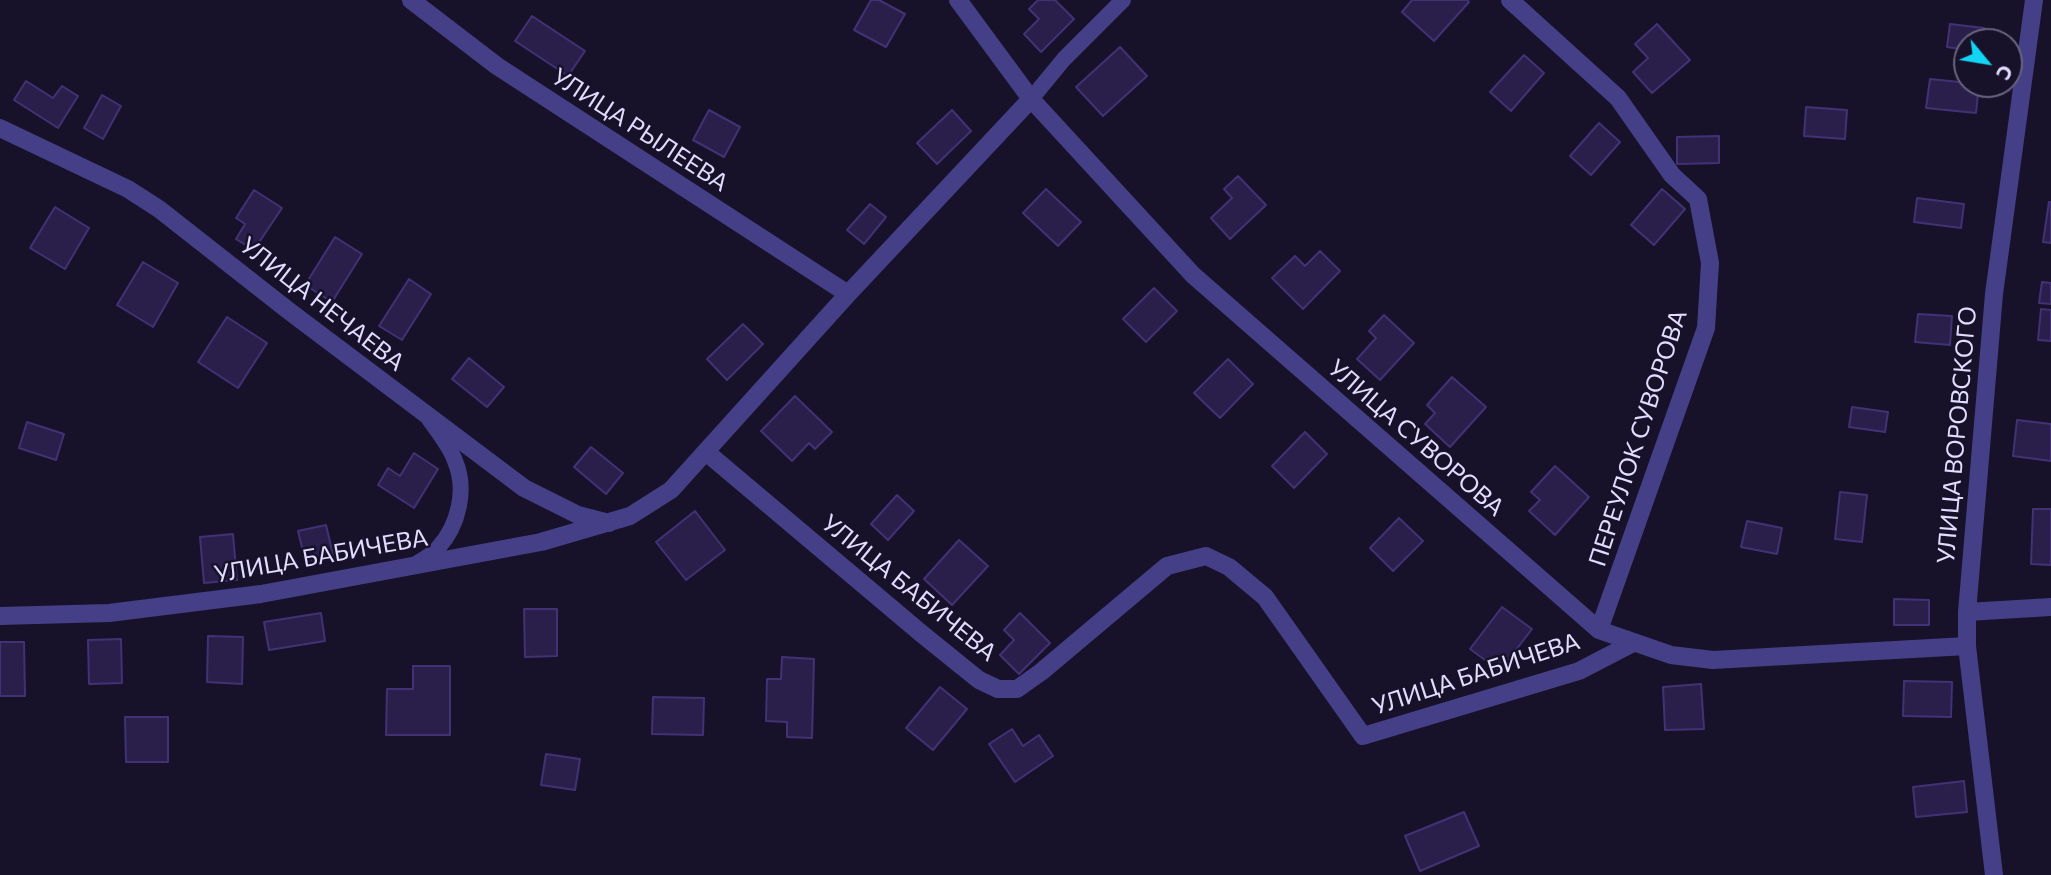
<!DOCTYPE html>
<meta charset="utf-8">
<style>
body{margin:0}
#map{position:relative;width:2051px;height:875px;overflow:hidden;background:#17122a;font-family:Commissioner,sans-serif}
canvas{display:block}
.north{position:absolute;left:1953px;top:28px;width:70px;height:70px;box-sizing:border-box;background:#17122a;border:2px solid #68637f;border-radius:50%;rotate:120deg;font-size:19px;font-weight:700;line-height:28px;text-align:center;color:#e2ddfe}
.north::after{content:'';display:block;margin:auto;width:24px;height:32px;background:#12d5f5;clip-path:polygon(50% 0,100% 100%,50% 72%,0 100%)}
</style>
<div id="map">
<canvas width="2051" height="875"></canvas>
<div class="north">С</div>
</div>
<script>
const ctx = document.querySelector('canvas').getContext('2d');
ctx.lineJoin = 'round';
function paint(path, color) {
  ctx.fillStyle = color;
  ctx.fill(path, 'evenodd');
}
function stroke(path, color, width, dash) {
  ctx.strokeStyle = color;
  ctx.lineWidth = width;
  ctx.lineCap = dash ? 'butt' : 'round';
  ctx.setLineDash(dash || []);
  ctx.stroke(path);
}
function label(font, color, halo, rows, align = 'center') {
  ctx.font = font + ' Commissioner,sans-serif';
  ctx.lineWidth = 5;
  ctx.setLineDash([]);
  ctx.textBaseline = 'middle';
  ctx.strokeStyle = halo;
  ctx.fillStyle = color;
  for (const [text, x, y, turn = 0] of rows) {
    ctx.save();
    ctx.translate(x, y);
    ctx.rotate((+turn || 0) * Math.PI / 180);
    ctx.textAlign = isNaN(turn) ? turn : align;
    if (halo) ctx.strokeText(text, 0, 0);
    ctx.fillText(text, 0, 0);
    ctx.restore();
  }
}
const building = new Path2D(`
 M871,0H879L905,14L886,47L854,30Z
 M1038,0H1055L1074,19L1041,52L1024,34L1039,19L1029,9Z
 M1412,0H1467L1469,2L1434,41L1402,12Z
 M532,16L585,51L568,76L515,41Z
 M1657,24L1690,60L1652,93L1633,72L1648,58L1635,44Z
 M1950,24L1984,28L1983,42H1967V50L1947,47Z
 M1120,47L1147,76L1103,116L1076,87Z
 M1524,55L1544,73L1511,111L1490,92Z
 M1930,79L1979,84L1976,113L1926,108Z
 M26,81L53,98L62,86L78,96L58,128L14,100Z
 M102,95L121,106L103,139L84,128Z
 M1806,107L1847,110L1845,139L1804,136Z
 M709,110L740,127L724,157L693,140Z
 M952,110L971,131L937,164L917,143Z
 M1599,123L1620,142L1591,175L1570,156Z
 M1719,136V163L1677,164V137Z
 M1238,176L1266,205L1230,239L1211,218L1232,198L1224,189Z
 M1046,189L1081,222L1058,246L1023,213Z
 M1662,189L1685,209L1654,245L1631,225Z
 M254,190L282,208L254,250L236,239L245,224L236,218Z
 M1917,198L1964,204L1961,228L1914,222Z
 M2049,202H2051V243L2043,242Z
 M870,204L886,217L864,244L847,230Z
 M55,207L89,228L65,269L30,248Z
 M335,237L362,254L332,302L305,285Z
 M1320,251L1340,271L1303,309L1272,278L1295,256L1305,266Z
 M143,262L178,283L153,327L117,305Z
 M409,279L431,294L402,340L379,326Z
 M2042,282L2051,283V304L2039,303Z
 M1154,288L1177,311L1146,342L1123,319Z
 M2041,309L2051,310V341L2038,340Z
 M1918,314L1952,316L1950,345L1915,342Z
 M1384,315L1414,343L1380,380L1357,359L1376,338L1369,331Z
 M227,317L267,343L238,388L198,362Z
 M743,324L763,344L727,380L707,359Z
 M469,358L504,387L487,407L452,379Z
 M1228,359L1253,384L1220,418L1194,393Z
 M1452,377L1486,407L1450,447L1425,424L1435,413L1427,405Z
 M795,396L832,432L815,449L809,443L792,461L761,431Z
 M1852,407L1888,412L1885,432L1849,427Z
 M2017,420L2051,424V461L2013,456Z
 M27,422L64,434L56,460L19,448Z
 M1305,432L1327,454L1294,488L1272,466Z
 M591,447L623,473L606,494L574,467Z
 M414,453L438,469L414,508L378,485L388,468L400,476Z
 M1555,466L1589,497L1555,535L1529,511L1540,500L1531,492Z
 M1840,492L1867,495L1862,542L1835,539Z
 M897,495L914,511L888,540L871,524Z
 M2033,509H2051V565L2031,564Z
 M695,511L725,550L686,580L656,542Z
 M1399,518L1423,541L1393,571L1370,548Z
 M1747,521L1782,528L1777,554L1741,547Z
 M326,525L334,558L306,564L298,531Z
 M233,534L237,580L204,583L200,537Z
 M959,540L988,566L952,605L924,579Z
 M1894,599L1929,600V625H1894Z
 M1502,607L1532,629L1500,671L1470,649Z
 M524,609H557V656L525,657Z
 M321,613L325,641L269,650L264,622Z
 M1020,613L1050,643L1019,674L1000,655L1014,640L1004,630Z
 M208,636L243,637L242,684L207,682Z
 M121,639L122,683L89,684L88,640Z
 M0,642H24L25,696H0Z
 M782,657L814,659L812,738L787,737V722L766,721L767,679H781Z
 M413,666H450V735H386L387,689H413Z
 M1904,681L1952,682L1951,717L1903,716Z
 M1701,684L1704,729L1665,730L1663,687Z
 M940,687L967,709L933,750L906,728Z
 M653,697L704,698L703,735L652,734Z
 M125,717H168V762H126Z
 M1012,729L1023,746L1039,735L1053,756L1015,782L989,744Z
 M546,754L580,759L575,790L541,785Z
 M1964,781L1967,812L1916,817L1913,787Z
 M1464,812L1479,846L1420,871L1405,836Z`);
const service = new Path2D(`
 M1031,99L1064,59L1123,0
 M416,564C424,559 432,555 438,548C459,525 467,489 455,461C450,446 438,432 429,419`);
const minor = new Path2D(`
 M411,0L497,66L848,294
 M958,0L1031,99L1193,275L1599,630L1671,655L1713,660L1967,646
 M1510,0L1618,98L1672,175L1698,199L1710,263L1706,328L1599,630
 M0,128L128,189L159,209L289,311L524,488L578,515L609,523
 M706,452L922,634L979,680L998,689H1017L1041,672L1167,566L1206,556L1229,567L1265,597L1363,736L1579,671L1633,643
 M1967,612L2051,607
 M0,616L109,613L261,594L541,542L630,516L671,490L848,294L1031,99
 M1994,875L1967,646V612L1994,294L2034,0`);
const streetNames = [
 ["УЛИЦА РЫЛЕЕВА",640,130,33],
 ["УЛИЦА НЕЧАЕВА",322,304,38],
 ["УЛИЦА ВОРОВСКОГО",1957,435,-85],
 ["УЛИЦА СУВОРОВА",1416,438,41],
 ["ПЕРЕУЛОК СУВОРОВА",1638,438,-72],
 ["УЛИЦА БАБИЧЕВА",321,556,-10],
 ["УЛИЦА БАБИЧЕВА",909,588,39],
 ["УЛИЦА БАБИЧЕВА",1476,674,-18]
];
paint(building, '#2a1f4a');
stroke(building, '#423275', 2);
stroke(service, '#453f87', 16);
stroke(minor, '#453f87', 18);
label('24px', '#e2ddfe', '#17122a', streetNames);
</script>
